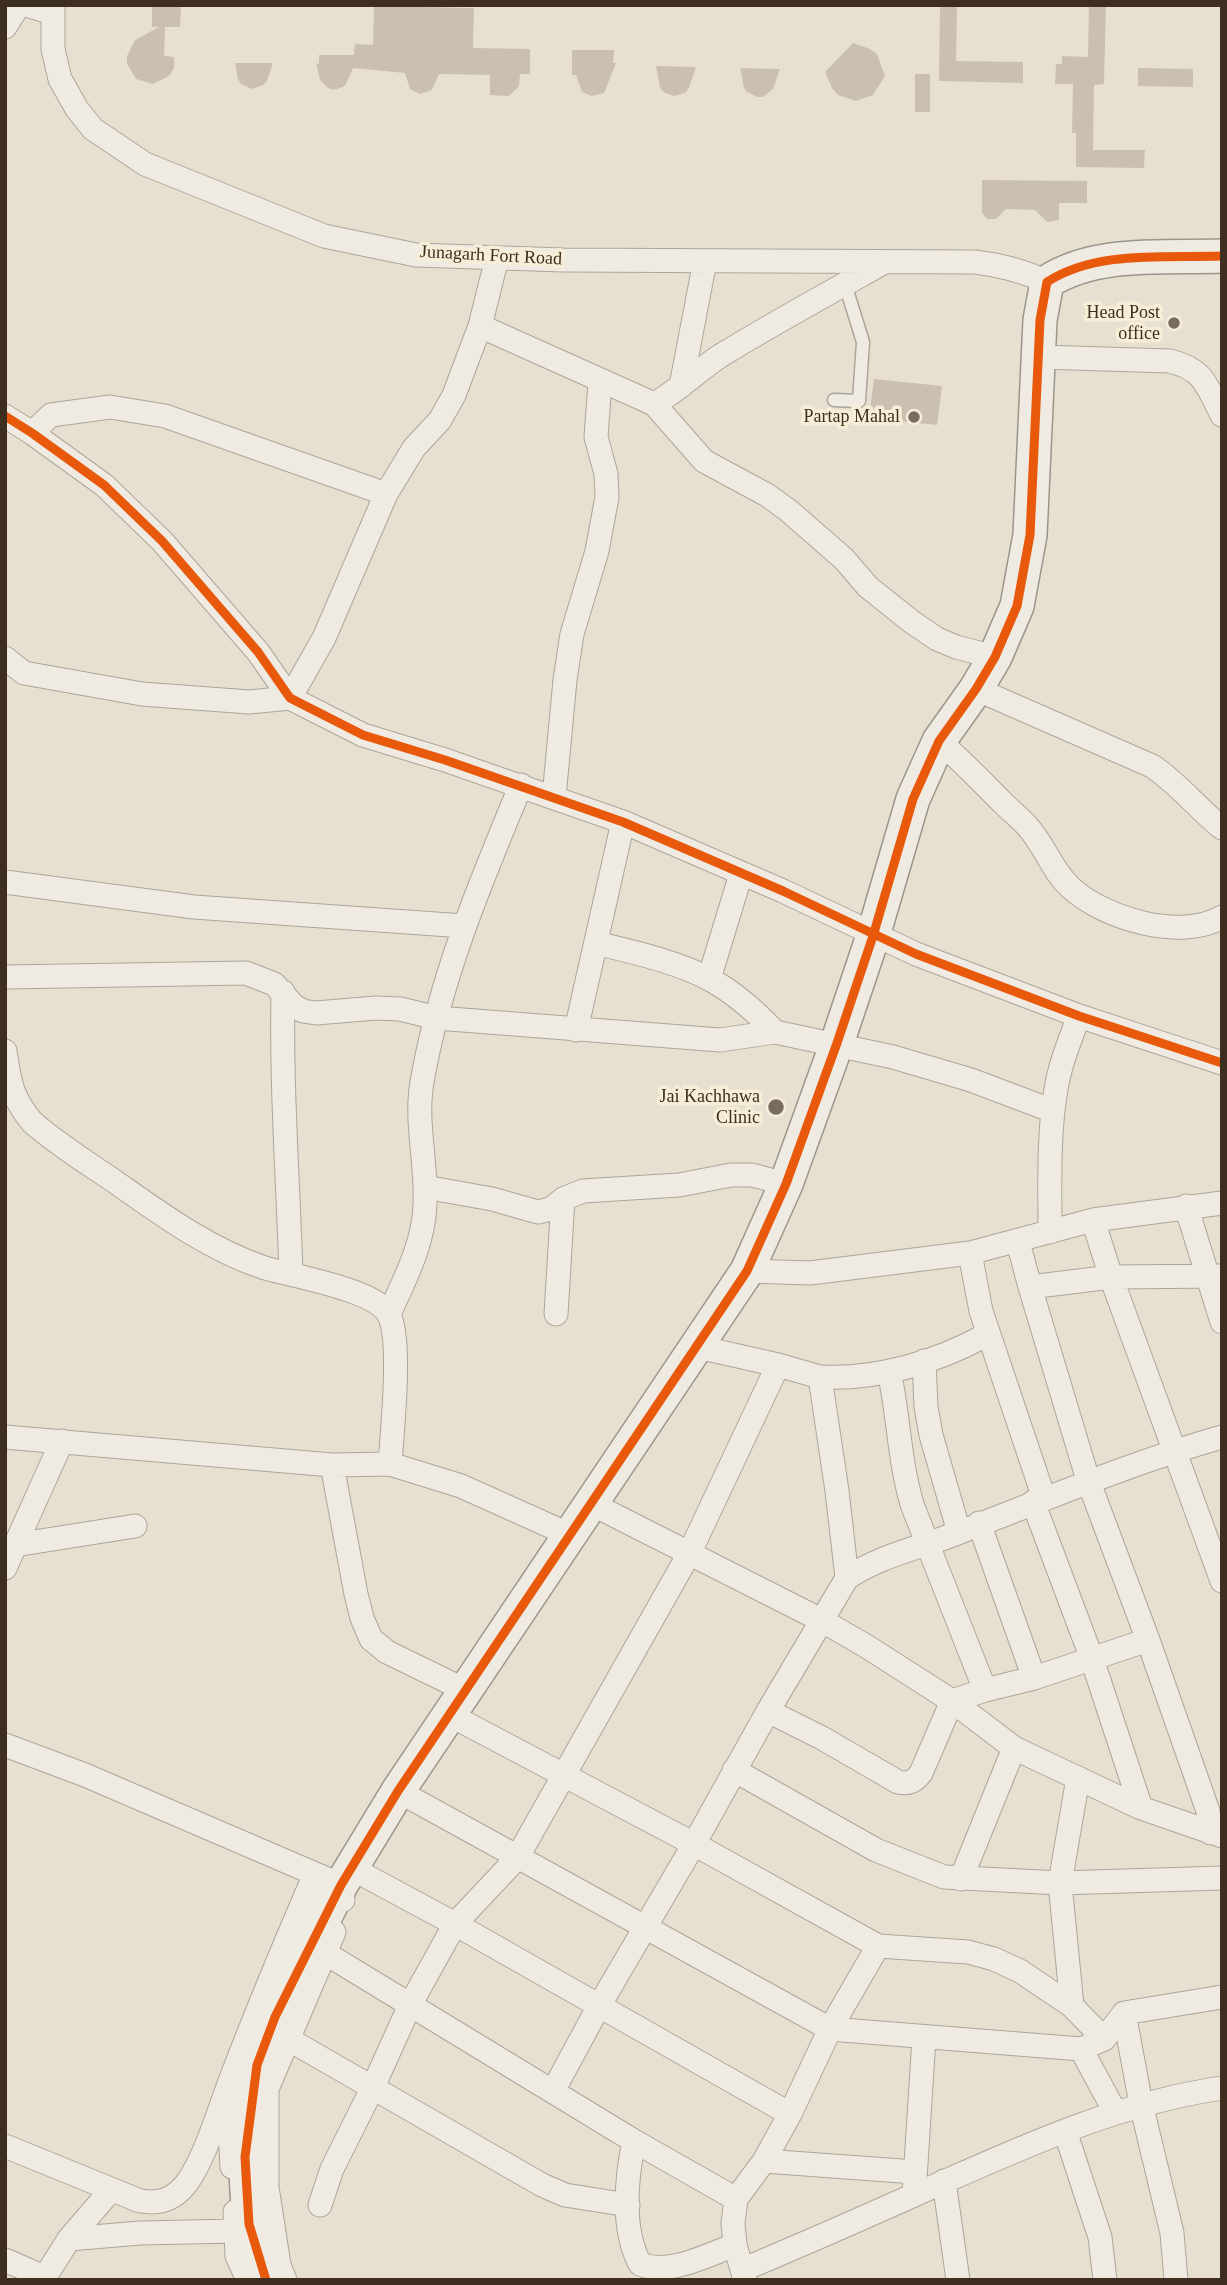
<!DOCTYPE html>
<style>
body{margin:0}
#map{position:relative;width:1227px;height:2285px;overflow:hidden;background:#e7e0d1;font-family:Georgia,serif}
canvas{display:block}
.frame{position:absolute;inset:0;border:7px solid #3d2e20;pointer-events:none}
</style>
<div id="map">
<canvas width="1227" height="2285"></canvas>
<div class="frame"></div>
</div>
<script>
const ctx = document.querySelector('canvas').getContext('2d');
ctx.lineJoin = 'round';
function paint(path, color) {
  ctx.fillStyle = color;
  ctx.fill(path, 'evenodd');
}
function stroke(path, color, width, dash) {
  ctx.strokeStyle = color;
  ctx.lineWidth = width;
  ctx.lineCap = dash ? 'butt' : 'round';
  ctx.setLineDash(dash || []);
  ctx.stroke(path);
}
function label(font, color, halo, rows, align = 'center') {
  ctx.font = font + ' Georgia,serif';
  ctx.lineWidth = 7;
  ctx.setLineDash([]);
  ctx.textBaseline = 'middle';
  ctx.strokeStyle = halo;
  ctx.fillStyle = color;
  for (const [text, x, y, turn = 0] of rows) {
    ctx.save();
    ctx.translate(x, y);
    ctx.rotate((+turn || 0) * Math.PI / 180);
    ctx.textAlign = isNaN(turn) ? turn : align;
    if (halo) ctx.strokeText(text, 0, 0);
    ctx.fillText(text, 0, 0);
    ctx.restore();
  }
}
const building = new Path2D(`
 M152,5H181L180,27H165L164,56L174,57V68L169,76L153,84L136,79L127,64V56L135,40L159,27H152Z
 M940,5H957L956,61L1023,62V83L939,81Z
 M1089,5H1106L1104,84L1094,85L1093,150H1145L1144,168L1076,167V133H1072L1073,84H1055L1056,64H1062V56L1088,57Z
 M374,6L474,8L473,48L530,49V74H520L519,86L509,96L490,95V75L439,74L432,90L420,94L410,89L405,73L353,68L345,86L334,90L328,88L320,80L316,63L319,64V55H354L355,44L373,45Z
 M853,43L870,49L877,54L885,76L873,95L856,101L838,95L832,88L825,72Z
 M572,50H614L613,63H616L604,93L592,96L582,92L576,75H572Z
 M235,63H273L267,81L263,85L252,89L241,84L238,79Z
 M656,66L696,67L689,88L685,93L674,96L663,92L660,87Z
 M740,68L780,69L773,89L763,97H757L747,92L744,88Z
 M1138,68L1193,69V87L1138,86Z
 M915,74H930V112H915Z
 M982,180L1087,181V203H1059V220L1047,222L1035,210L1006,209L996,219H987L982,213Z
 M874,379L942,386L937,425L869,418Z`);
const lane = new Path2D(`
 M834,400L859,401L863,342L845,284`);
const street = new Path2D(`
 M26,5L53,13
 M53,5V49L60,79L77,109L93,129L145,164L324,236L416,255L563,260L975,262C1001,265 1024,271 1047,282
 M5,27L19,5
 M480,326L654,404C678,391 697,371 720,356C772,324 827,294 881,264
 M1039,357L1170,361C1205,370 1206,385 1222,415
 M681,386L705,261
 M654,404L704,461L767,495L789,511L844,559L868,587L912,622L937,639L956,647L995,657
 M5,416L32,433L104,485L162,541L258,652L290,698L363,735L445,760L623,822L783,891L916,954L1079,1016L1222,1063
 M32,433L51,415L110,407L165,416L386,494
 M5,658L24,673L142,694L249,702L290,698L324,638L386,494L414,448L440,420L454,395L480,326L497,258
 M976,689L1152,766C1178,783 1197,808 1222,828
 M939,741C963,762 982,782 1004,804C1012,812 1021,819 1028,827C1045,846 1052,871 1071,888C1105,919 1181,941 1222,917
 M554,797L565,680L572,634L597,551L607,497L606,474L596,437L600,382
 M5,882L194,907L464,926
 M596,943C632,952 679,962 711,980C735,993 756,1012 775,1032
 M5,977L246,973L274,984L294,1006L303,1011L316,1013L376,1008L400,1009L437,1018L720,1040L775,1032L893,1057L971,1080L1053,1111
 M709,979L741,874
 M283,992C281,1086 288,1180 291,1274
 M576,1030L623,822
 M5,1051C10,1083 11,1096 32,1122C57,1144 86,1162 114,1181C161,1214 207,1248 262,1267C290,1276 376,1289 389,1315C402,1340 392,1433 390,1464
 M425,1187L492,1199L538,1212L551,1209L563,1199L583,1191L679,1185L731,1175H752L786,1184
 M1186,1206L1222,1322
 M1093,1220L1111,1277L1222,1581
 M1050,1232C1050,1185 1048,1136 1056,1089C1060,1064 1070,1040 1079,1016
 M1018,1242L1030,1287L1111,1277L1222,1276
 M970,1253L981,1311L1044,1498
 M747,1271L810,1273L970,1253L1093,1220L1222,1203
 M1030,1287L1088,1480L1148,1640L1208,1811L1211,1833
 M389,1314C405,1279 424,1243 425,1204C427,1163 415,1122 422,1082C440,978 481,881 521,785
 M556,1314L563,1199
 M698,1347L778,1365L820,1377L837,1491L847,1578
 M924,1361L926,1407L931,1435L959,1532
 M889,1371C899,1416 899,1463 913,1507L985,1690
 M820,1377C878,1380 937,1362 988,1334
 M5,1437L332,1465L390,1464L461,1486L570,1535
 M332,1465L356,1594L362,1618L371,1639L387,1652L465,1690
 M1033,1502L1092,1659L1141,1808
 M590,1503L821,1620L866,1646L952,1701L1014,1748L1141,1808L1222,1836
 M979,1523L1034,1678
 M15,1545L135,1526
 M5,1568L62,1441
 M768,1711L822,1738L898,1782C909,1784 914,1782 921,1773L952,1701L985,1690L1034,1678L1148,1640
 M450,1715L694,1844L878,1946L968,1952L994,1959L1020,1971L1072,2006
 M5,1745L85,1775L341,1885L343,1900
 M734,1770L876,1850L944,1877L1060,1883L1222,1878
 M1078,1778L1060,1883L1072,2006L1104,2039
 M398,1791L830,2029L1081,2049
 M351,1868L455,1924L790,2114
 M961,1879L1014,1748
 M325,1953L634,2141L736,2199
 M1124,2013L1141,2104L1172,2233L1176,2280
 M288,2039L542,2185L565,2195L628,2205
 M553,2091L599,2006L694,1844L768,1711L847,1578C879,1556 919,1548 955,1534C1044,1500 1130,1463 1222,1437
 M228,2093L232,2167
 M1115,2112L1081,2049L1104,2039L1124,2013L1222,1997
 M1065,2131L1100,2237L1105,2280
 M634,2141C626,2180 621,2228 640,2264C669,2276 707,2255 735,2245
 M5,2146L140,2201C160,2204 173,2200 186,2184C205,2159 220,2107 232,2076C258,2008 286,1941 315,1874
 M764,2161L915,2172
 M944,2181L958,2280
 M914,2195L924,2038
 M320,2205L332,2169L373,2087L410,2005L455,1924L517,1858L690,1552L778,1365
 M235,2212L237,2256L248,2280
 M69,2239L140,2233L236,2231
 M5,2260L44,2277
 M742,2270C799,2246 856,2221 912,2196C1012,2152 1112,2104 1222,2088
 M43,2280L69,2239L111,2190
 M285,2280L279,2265L267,2187V2089L334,1932
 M745,2280L735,2245L733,2223L736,2199L764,2161L790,2114L830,2029L878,1946`);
const secondary = new Path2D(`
 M266,2280L249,2224L245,2157L257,2065L275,2017L341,1885L398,1791L747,1271L786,1184L837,1043L873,936L913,799L939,741L976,689L995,657L1017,606L1030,535L1040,320L1047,282C1096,250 1165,258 1222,256`);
const cycleway = new Path2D(`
 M5,416L32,433L104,485L162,541L258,652L290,698L363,735L445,760L623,822L783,891L916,954L1079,1016L1222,1063
 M266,2280L249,2224L245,2157L257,2065L275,2017L341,1885L398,1791L747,1271L786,1184L837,1043L873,936L913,799L939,741L976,689L995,657L1017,606L1030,535L1040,320L1047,282C1096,250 1165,258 1222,256`);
const markers = [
 [1174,323,7,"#786c5e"],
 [914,417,7,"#786c5e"],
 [776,1107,9,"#786c5e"]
];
const streetNames = [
 ["Junagarh Fort Road",491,256,3]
];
const poiNames = [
 ["Head Post",1160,313],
 ["office",1160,334],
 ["Partap Mahal",900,417],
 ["Jai Kachhawa",760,1097],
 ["Clinic",760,1118]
];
paint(building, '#cbbfb2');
stroke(lane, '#ada599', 15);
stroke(street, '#ada599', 25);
stroke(secondary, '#9c958a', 36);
stroke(lane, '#efebe3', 12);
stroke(street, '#efebe3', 23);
stroke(secondary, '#efebe3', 33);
stroke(cycleway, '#e8590c', 9);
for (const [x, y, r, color] of markers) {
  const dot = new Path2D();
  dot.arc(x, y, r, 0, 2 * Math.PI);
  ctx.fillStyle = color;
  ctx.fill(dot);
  stroke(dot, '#f7eed8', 2.5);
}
label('18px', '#3d2e20', '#f7eed8', streetNames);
label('18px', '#3d2e20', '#f7eed8', poiNames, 'right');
</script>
